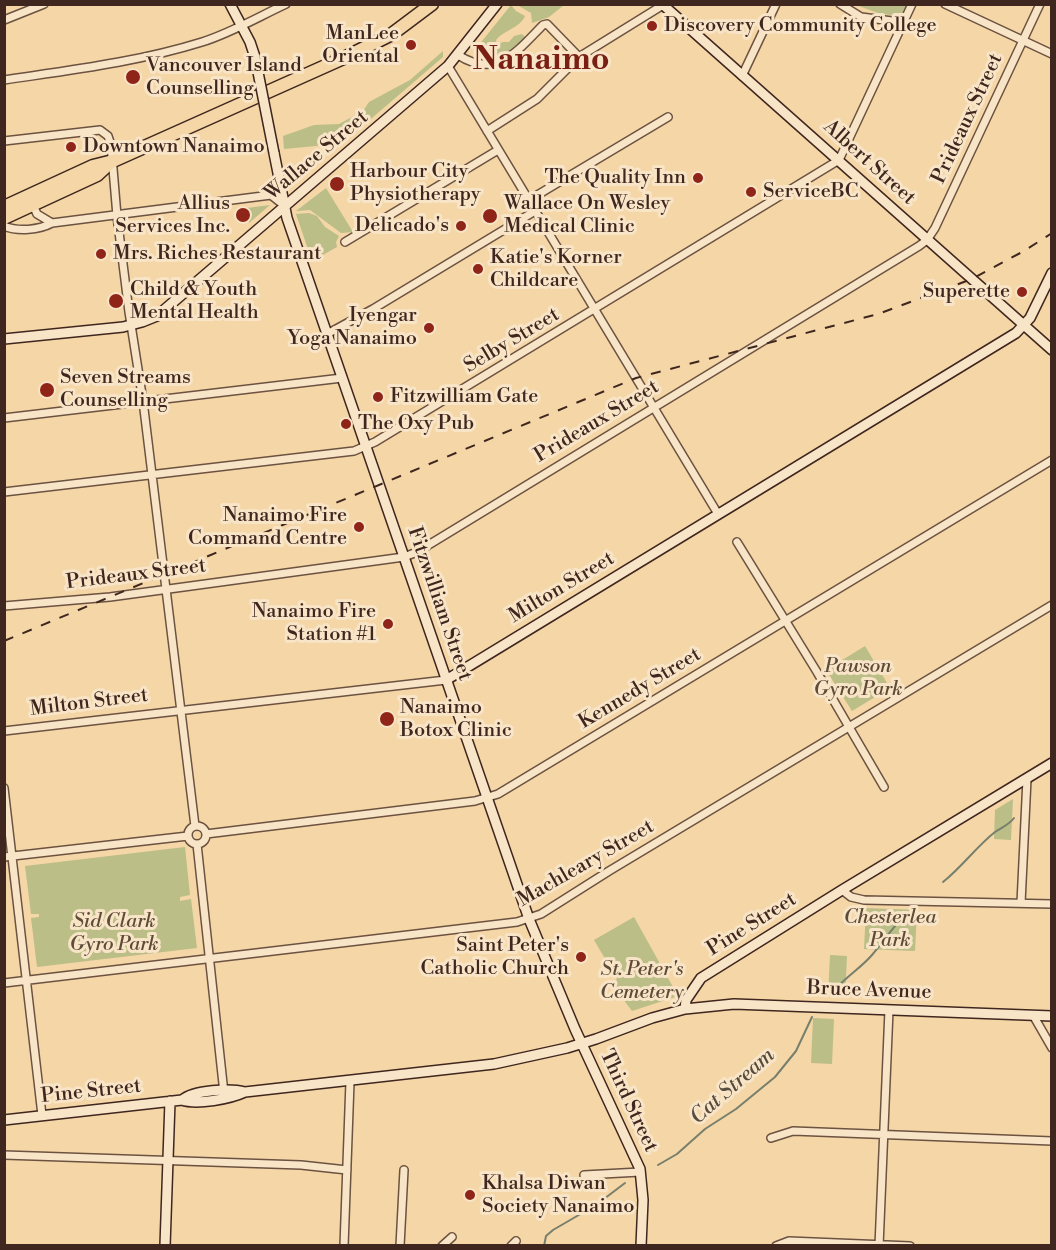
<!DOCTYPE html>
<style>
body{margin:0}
#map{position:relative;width:1056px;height:1250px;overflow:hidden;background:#f4d6a7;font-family:"Libre Bodoni",serif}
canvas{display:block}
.frame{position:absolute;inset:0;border:6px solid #3f261e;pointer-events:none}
</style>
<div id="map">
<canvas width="1056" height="1250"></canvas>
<div class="frame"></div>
</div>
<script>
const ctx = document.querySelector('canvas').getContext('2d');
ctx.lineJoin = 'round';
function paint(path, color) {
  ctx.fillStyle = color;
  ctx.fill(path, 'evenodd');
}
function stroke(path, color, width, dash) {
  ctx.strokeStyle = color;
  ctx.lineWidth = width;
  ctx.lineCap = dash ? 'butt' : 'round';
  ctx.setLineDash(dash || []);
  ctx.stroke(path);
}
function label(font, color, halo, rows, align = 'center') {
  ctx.font = font + ' "Libre Bodoni",serif';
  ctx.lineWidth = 6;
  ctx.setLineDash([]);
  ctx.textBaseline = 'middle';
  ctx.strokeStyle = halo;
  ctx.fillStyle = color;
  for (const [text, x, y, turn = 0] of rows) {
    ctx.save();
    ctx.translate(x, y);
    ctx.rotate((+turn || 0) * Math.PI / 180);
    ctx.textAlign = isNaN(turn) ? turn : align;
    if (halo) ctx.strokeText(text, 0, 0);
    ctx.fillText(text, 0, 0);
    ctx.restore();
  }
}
const green = new Path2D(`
 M511,5L516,11L525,16C520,28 504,30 496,40L497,45L503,42H509L514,36L522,34L526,38C512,53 494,69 472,58H476L478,54L474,51Z
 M517,5H564L549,17L532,23L531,13Z
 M856,5H907L903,12L896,16L878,13Z
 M443,51V57L358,130L326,145L284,149L283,136L314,125L339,124L363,111L369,102L410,80Z
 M326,188L353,232L341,233L310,210L296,211Z
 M270,205L249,223L247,208Z
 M309,213L317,216L325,227L339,236L336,242L337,247L312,261L296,214Z
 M865,646L890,688L852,711L826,670Z
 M1013,799L1011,840L994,839L995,810Z
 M185,847L190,895L180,897V901L191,899L197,948L37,967L31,918L39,917V914H31L25,866Z
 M866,908L917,910L915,951L864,949Z
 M634,917L678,996L632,1011L611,983L617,979L594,940Z
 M830,955L847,956L845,997L828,996Z
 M813,1018L834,1019L832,1064L811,1063Z`);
const stream = new Path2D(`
 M943,882C962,867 976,847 995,832C1002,827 1009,825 1014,818
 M834,991C845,977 860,969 872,955C884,941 894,925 908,912
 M658,1165L677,1154L705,1129L736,1109L775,1077L796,1051L812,1017
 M544,1246L546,1236L553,1230L596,1205L625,1183`);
const street = new Path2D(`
 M840,4L861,17L892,21L902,25
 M945,4L1052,54
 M4,20L44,4
 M458,55C497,80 518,50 543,25L547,24L579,57
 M448,66L718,514
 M742,76L776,4
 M4,80C71,70 138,62 202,42C231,33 258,17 286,4
 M487,131L537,99L579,57L663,5
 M4,141L100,130L108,136L111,145L117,216L129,312L143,401L195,826
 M529,200L668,117
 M33,205L37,214L52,223
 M4,226C18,232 39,230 52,223L271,195L285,206
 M345,242L498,150
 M327,334L373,309L535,211
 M4,418L342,378
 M4,492L354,451L375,442L839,160L912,4
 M737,542L817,672L884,787
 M4,606L110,597L404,557L417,552L919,246L927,240L935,228L1040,4
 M4,731L446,680
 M4,788L42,1115
 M188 835a9 9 0 1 1 18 0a9 9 0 1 1-18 0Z
 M206,834L475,801L498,794L1052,460
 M197,844L224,1093
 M4,857L188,836
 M842,890L851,897L864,900L1052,904
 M1021,903L1027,779
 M4,983L517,922L541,914L609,871L1052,605
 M1033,1015L1052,1048
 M771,1138L793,1131L1052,1141
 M4,1155L301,1165L347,1170
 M584,1175L640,1172
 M344,1246L350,1082
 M400,1246L404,1170
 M442,1246L452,1237
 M511,1246L516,1241
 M776,1246L789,1241L910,1246
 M879,1246L889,1010`);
const secondary = new Path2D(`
 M230,4L250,42L255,57
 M662,4L1052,350
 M274,153L287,218L529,919L575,1029L640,1169L643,1200L641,1246
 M4,339L123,327L142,322L157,316L448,66L497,4
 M446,680L1016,333L1030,318L1052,273
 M685,1009L686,1000L701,978L842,890L1052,763
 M182,1100C194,1090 230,1088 245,1092
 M4,1120L182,1100C197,1105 230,1099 245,1092L494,1064L567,1048L596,1039L652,1018L685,1009L734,1004L1052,1016
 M165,1246L170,1101`);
const highway = new Path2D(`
 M4,207L93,166L113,161L348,56L392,34L432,4
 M4,218L97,175L112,161`);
const rail = new Path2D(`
 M4,641L636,378L878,314L972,279L1024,251L1052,233`);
const secondaryBridge = new Path2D(`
 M255,57L274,153`);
const markers = [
 [652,26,6,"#8f2418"],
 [411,45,6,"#8f2418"],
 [133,77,8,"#8f2418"],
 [71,147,6,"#8f2418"],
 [698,178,6,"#8f2418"],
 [337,184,8,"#8f2418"],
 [751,192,6,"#8f2418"],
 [243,215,8,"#8f2418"],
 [490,216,8,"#8f2418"],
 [461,226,6,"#8f2418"],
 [101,254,6,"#8f2418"],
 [478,269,6,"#8f2418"],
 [1022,292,6,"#8f2418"],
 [116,301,8,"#8f2418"],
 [429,328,6,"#8f2418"],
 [47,390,8,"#8f2418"],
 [378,397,6,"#8f2418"],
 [346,424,6,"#8f2418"],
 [359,527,6,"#8f2418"],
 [388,624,6,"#8f2418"],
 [387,719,8,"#8f2418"],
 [581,957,6,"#8f2418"],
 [470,1195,6,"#8f2418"]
];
const poiNames = [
 ["Discovery Community College",664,26],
 ["ManLee",399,34,"right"],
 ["Oriental",399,57,"right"],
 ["Vancouver Island",146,66],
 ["Counselling",146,89],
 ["Downtown Nanaimo",83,147],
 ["Harbour City",350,172],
 ["Physiotherapy",350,195],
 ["The Quality Inn",686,178,"right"],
 ["ServiceBC",763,192],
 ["Allius",230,204,"right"],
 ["Services Inc.",230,227,"right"],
 ["Wallace On Wesley",504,204],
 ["Medical Clinic",504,227],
 ["Delicado's",449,226,"right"],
 ["Mrs. Riches Restaurant",113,254],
 ["Katie's Korner",490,258],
 ["Childcare",490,281],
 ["Child & Youth",130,290],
 ["Mental Health",130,313],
 ["Superette",1010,292,"right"],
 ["Iyengar",417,316,"right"],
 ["Yoga Nanaimo",417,339,"right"],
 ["Seven Streams",60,378],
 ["Counselling",60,401],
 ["Fitzwilliam Gate",390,397],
 ["The Oxy Pub",358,424],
 ["Nanaimo Fire",347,516,"right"],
 ["Command Centre",347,539,"right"],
 ["Nanaimo Fire",376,612,"right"],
 ["Station #1",376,635,"right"],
 ["Nanaimo",400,708],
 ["Botox Clinic",400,731],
 ["Saint Peter's",569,946,"right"],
 ["Catholic Church",569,969,"right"],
 ["Khalsa Diwan",482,1184],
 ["Society Nanaimo",482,1207]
];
const streetNames = [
 ["Prideaux Street",968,119,-65],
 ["Wallace Street",317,156,-40],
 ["Albert Street",869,163,42],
 ["Selby Street",512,341,-31],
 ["Prideaux Street",597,422,-31],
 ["Prideaux Street",136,575,-7],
 ["Milton Street",562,588,-31],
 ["Fitzwilliam Street",439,604,71],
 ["Kennedy Street",640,689,-31],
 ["Milton Street",89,703,-7],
 ["Machleary Street",586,864,-30],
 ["Pine Street",752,925,-32],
 ["Bruce Avenue",869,991,2],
 ["Pine Street",91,1092,-6],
 ["Third Street",628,1101,65]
];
const parkNames = [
 ["Pawson",858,667],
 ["Gyro Park",858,690],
 ["Chesterlea",890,918],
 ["Park",890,941],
 ["Sid Clark",114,922],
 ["Gyro Park",114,945],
 ["St. Peter's",642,970],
 ["Cemetery",642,993]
];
const waterNames = [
 ["Cat Stream",733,1087,-41]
];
const townNames = [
 ["Nanaimo",541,61]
];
paint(green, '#bbbe87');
stroke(stream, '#777f6d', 2);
stroke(street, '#6c5240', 10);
stroke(secondary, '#3f261e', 12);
stroke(highway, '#3f261e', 15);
stroke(street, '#f8e4c6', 7);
stroke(secondary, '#f8e4c6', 9);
stroke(highway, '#f4d6a7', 12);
stroke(rail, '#3f261e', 2, [10, 10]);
stroke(secondaryBridge, '#3f261e', 12, []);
stroke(secondaryBridge, '#f8e4c6', 9);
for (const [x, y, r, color] of markers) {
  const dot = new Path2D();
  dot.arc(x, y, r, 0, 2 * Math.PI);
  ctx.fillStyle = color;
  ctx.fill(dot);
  stroke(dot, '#f8e4c6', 2);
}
label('20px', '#3f261e', '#f8e4c6', poiNames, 'left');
label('20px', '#3f261e', '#f8e4c6', streetNames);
label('italic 20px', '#5e4c38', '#f8e4c6', parkNames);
label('italic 21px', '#564b3f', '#f8e4c6', waterNames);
label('bold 32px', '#7a1f14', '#f8e4c6', townNames);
</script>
